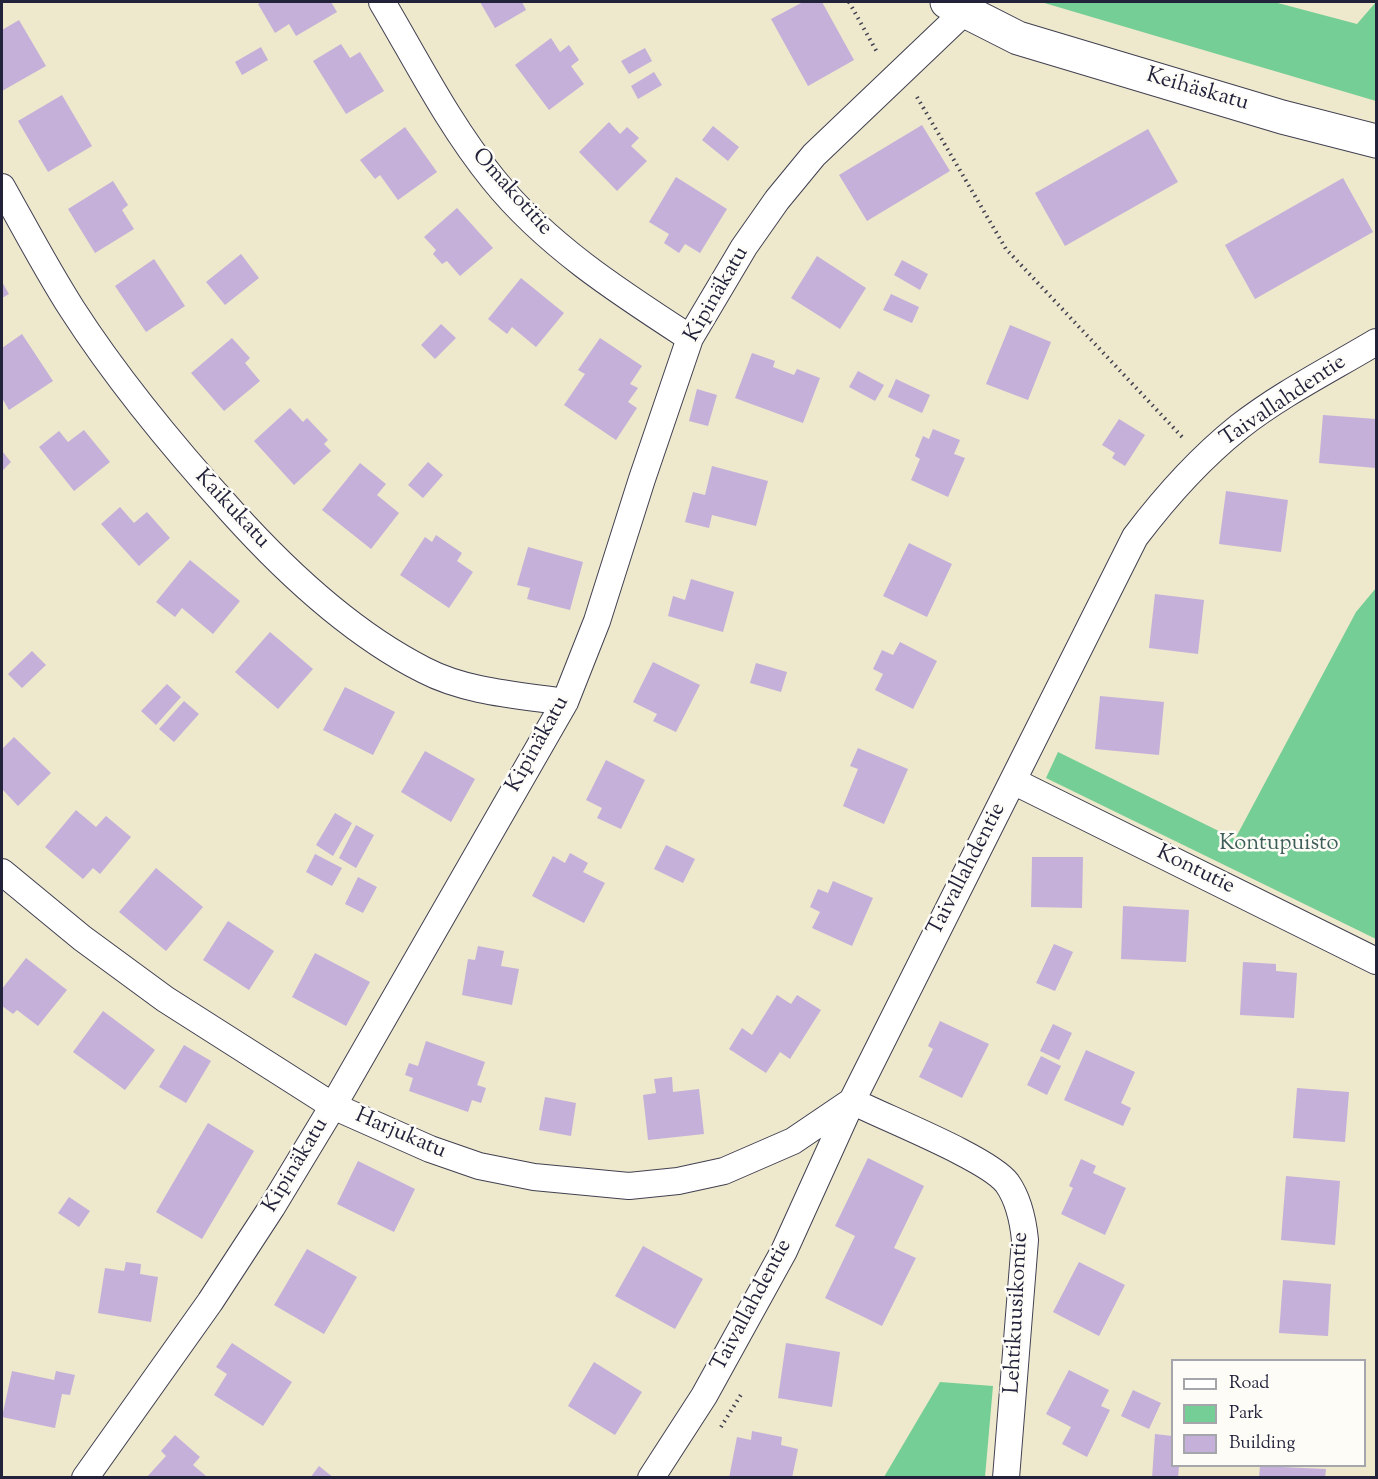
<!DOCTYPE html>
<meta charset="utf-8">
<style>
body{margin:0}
#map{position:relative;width:1378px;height:1479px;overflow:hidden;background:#eee8cc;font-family:"Sorts Mill Goudy",serif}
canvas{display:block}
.frame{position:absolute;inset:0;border:3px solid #22223b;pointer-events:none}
.legend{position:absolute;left:1171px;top:1359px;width:195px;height:108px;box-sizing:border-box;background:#fdfcf7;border:2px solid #a5a5ac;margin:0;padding:8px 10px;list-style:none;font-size:18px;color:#22223b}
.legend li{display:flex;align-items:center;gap:12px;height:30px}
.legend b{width:30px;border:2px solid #a5a5ac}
</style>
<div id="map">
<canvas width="1378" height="1479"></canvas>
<div class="frame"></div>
<ul class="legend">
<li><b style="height:8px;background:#fff"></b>Road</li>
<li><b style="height:16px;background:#75ce95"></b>Park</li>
<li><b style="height:16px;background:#c5b0d9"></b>Building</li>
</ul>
</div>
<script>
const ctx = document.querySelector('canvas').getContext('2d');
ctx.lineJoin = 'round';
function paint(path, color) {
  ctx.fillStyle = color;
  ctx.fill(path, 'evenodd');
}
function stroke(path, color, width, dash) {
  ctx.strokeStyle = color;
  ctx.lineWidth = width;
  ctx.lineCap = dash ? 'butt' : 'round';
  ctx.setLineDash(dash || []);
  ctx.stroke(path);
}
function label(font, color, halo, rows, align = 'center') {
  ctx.font = font + ' "Sorts Mill Goudy",serif';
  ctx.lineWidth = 5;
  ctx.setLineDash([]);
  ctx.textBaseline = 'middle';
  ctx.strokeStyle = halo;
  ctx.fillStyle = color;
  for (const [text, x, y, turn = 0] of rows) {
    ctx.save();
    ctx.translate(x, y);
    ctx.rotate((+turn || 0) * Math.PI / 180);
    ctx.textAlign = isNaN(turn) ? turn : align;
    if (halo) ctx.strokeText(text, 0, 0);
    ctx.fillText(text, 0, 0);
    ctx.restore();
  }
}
const green = new Path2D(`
 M1041,2H1274L1357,24L1376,2V101Z
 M1376,588V939L1046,778L1058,752L1235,839L1356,612Z
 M940,1382L993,1386L985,1477H884Z`);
const building = new Path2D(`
 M261,2H331L337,12L296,36L289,24L275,33L258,4Z
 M480,2H522L526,10L495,28Z
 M803,2H822L854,60L808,86L771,19Z
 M19,20L46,66L2,91V30Z
 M551,38L560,52L569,45L579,60L571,66L584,84L549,110L515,65Z
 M341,44L350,58L360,52L384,91L346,114L313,61Z
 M261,47L268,60L242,75L235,62Z
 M645,48L652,61L629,74L621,61Z
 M654,72L662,85L638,99L631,86Z
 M62,95L92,146L48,172L18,121Z
 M609,122L620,134L627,127L639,138L631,146L647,161L617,191L579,152Z
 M922,125L950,171L867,221L839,175Z
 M713,126L739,147L728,161L702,140Z
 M405,127L437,172L398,200L380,175L375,179L360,160Z
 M1148,129L1178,182L1065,246L1035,193Z
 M676,177L727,209L700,253L685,244L679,253L664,243L669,234L649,222Z
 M1343,178L1373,232L1255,299L1225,245Z
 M113,181L128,205L122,210L134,229L95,253L68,209Z
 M457,208L493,248L460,276L447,261L442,264L433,254L436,250L424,237Z
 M241,254L259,278L225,305L206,282Z
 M817,256L866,288L840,329L791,298Z
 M154,259L185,306L146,332L115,286Z
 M902,260L928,274L920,290L894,275Z
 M521,278L564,313L536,347L512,327L507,334L488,319Z
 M2,282L9,294L2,298Z
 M891,294L919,307L912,323L883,310Z
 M441,324L456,338L435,359L421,345Z
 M1010,325L1051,342L1028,400L986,384Z
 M22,334L53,381L9,410L2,398V348Z
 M232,338L250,358L245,363L260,381L224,411L191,373Z
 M600,338L642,366L630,384L638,388L628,402L637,408L616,440L564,405L585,374L578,370Z
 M752,353L775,361L773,367L794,375L797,369L820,378L803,423L735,398Z
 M858,371L884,385L875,401L849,387Z
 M896,379L930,395L922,413L888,397Z
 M697,389L717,395L708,426L689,421Z
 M290,408L303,422L307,418L328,440L324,444L331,451L294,485L254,441Z
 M1323,415L1376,419V468L1319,463Z
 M1119,419L1145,435L1125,466L1112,458L1115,453L1102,445Z
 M933,429L960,440L954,454L965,458L948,497L911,480L920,459L915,456L923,436L929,439Z
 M84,430L110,462L74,491L39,447L59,431L68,442Z
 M2,451L11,462L2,471Z
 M428,462L443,475L423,498L408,485Z
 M360,463L386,484L377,495L399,513L371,549L322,510Z
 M712,466L768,481L756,526L712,515L709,528L685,522L693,492L705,495Z
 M1226,491L1288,500L1281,552L1219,544Z
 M120,507L134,523L147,512L170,538L139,566L101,524Z
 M436,535L462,553L457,561L473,572L449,608L400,575L425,537L432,542Z
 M909,543L952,564L927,617L883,596Z
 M528,547L583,562L570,610L527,599L530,588L517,585Z
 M190,560L240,601L213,634L182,608L175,617L156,602Z
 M691,579L734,592L723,632L668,616L673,596L685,600Z
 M1155,594L1204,600L1198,654L1149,648Z
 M270,632L313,669L278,709L235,672Z
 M900,642L937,661L913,709L875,690L883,674L873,669L882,650L893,655Z
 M32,651L46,665L22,688L8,674Z
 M653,662L700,685L676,732L653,721L657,714L633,702Z
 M756,663L787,672L781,692L750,683Z
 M167,684L181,697L156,725L141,711Z
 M345,687L395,712L373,755L323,730Z
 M1100,696L1164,702L1159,755L1095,749Z
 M184,701L199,714L174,742L159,729Z
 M14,737L51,773L18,806L2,789V749Z
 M858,748L908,769L884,824L843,806L858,769L850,766Z
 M425,751L475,779L451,822L401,792Z
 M606,760L645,780L621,829L597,818L602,808L586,800Z
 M76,810L96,827L106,816L131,837L100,874L93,868L83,879L45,847Z
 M335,813L352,823L333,856L316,845Z
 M356,825L374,835L356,868L339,858Z
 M666,845L695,859L683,883L654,869Z
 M570,853L588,863L583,872L605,883L584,923L532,896L553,856L565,863Z
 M315,854L342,868L332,886L306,872Z
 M1032,857H1083L1082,908L1031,907Z
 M156,868L203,907L166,951L119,912Z
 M358,877L377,887L363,913L345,904Z
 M833,881L873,898L852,946L812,928L820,912L810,907L818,889L828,893Z
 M1123,906L1189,910L1186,962L1121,959Z
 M228,921L274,951L249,990L203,960Z
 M1054,944L1073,952L1055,991L1036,983Z
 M478,946L504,951L501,966L519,969L512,1005L462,995L468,959L475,960Z
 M315,953L370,982L346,1026L292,997Z
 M26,958L67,990L38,1026L17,1010L13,1014L2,1006V989Z
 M1243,962L1276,964V971L1297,973L1294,1018L1240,1015Z
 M777,995L791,1004L797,995L821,1010L790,1059L780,1052L766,1073L729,1049L742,1028L752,1035Z
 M103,1011L155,1050L125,1090L73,1052Z
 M940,1021L989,1044L962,1098L919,1077L933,1049L928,1046Z
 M1053,1024L1072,1033L1059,1060L1040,1051Z
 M426,1041L485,1062L477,1085L486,1088L481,1103L472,1100L468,1112L409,1091L413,1078L405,1075L409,1063L418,1066Z
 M184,1045L211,1061L186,1103L159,1087Z
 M1086,1050L1135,1072L1121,1103L1131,1108L1123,1126L1064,1100Z
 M1041,1056L1061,1066L1047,1095L1027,1085Z
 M672,1077L673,1092L699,1089L704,1134L648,1140L643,1095L656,1093L654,1079Z
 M1297,1088L1349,1092L1345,1142L1293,1138Z
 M545,1097L576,1103L571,1136L539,1130Z
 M208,1123L254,1151L202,1239L156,1212Z
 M868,1158L924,1186L894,1248L916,1258L882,1326L825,1298L855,1236L835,1226Z
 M1081,1159L1096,1166L1093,1173L1126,1188L1105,1235L1061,1214L1073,1188L1069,1186Z
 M358,1161L415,1189L394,1232L337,1204Z
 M1286,1176L1340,1181L1335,1245L1281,1240Z
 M69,1197L90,1211L79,1227L58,1213Z
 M643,1246L703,1279L675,1329L615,1296Z
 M307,1249L357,1277L324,1334L274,1305Z
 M126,1262L141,1264L140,1274L158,1277L151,1322L98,1313L105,1268L124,1271Z
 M1079,1262L1125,1285L1099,1336L1053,1312Z
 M1283,1280L1331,1284L1328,1336L1279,1333Z
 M232,1343L292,1382L263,1426L214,1395L227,1374L216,1367Z
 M786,1343L840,1352L832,1407L778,1398Z
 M594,1362L642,1392L615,1435L568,1406Z
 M1069,1370L1109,1390L1101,1406L1110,1410L1087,1457L1062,1444L1071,1427L1046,1414Z
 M12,1371L54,1380L56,1371L75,1375L70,1395L62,1394L55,1428L2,1417Z
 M1133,1390L1161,1403L1149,1429L1121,1416Z
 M752,1431L782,1437L781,1445L798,1449L792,1478H729L737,1437L751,1440Z
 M1155,1434L1172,1436V1466H1179L1178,1478H1152Z
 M175,1435L200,1457L193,1465L206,1476L146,1478L166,1456L161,1451Z
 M319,1466L334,1478H310Z
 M1260,1466L1326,1469L1325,1478H1259Z`);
const path = new Path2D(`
 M849,2L877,52
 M917,97L1006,249L1184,439
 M721,1427L742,1393`);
const street = new Path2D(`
 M382,2C417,61 449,125 493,179C546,245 619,292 690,338
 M2,187C25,228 47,270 72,309C119,382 174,448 232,512C286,572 351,633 424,670C466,692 518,695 565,702
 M1013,781L1376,961
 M2,872L82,938L165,999L333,1106L430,1149L479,1166L534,1177L629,1186L678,1181L724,1171L793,1141L852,1101C885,1118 988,1158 1007,1183C1019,1200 1023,1220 1025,1240L1006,1478
 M85,1478L210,1302L272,1207L333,1106L565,702L597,621L642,479L690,338L744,247L777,200L814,155L964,12
 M651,1478L704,1396L784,1251L852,1101L1135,537C1166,496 1199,459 1239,427C1281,394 1331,369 1376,342`);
const secondary = new Path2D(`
 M947,2L1018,38L1282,117L1376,141`);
const streetNames = [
 ["Keihäskatu",1197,91,16],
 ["Omakotitie",511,193,48],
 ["Kipinäkatu",718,295,-60],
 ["Taivallahdentie",1284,402,-34],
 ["Kaikukatu",231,510,47],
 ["Kipinäkatu",539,745,-61],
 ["Taivallahdentie",968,870,-63],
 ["Kontutie",1195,871,26],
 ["Harjukatu",400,1135,23],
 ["Kipinäkatu",297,1166,-59],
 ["Taivallahdentie",753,1306,-62],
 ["Lehtikuusikontie",1018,1313,-87]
];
const parkNames = [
 ["Kontupuisto",1279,845]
];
paint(green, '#75ce95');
paint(building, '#c5b0d9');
stroke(street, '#414051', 28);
stroke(secondary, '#414051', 35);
stroke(path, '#414051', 4, [1.5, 4.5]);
stroke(street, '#fff', 26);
stroke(secondary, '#fff', 33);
label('22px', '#22223b', '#fdfcf7', streetNames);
label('22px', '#3f5e5a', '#fdfcf7', parkNames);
</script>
